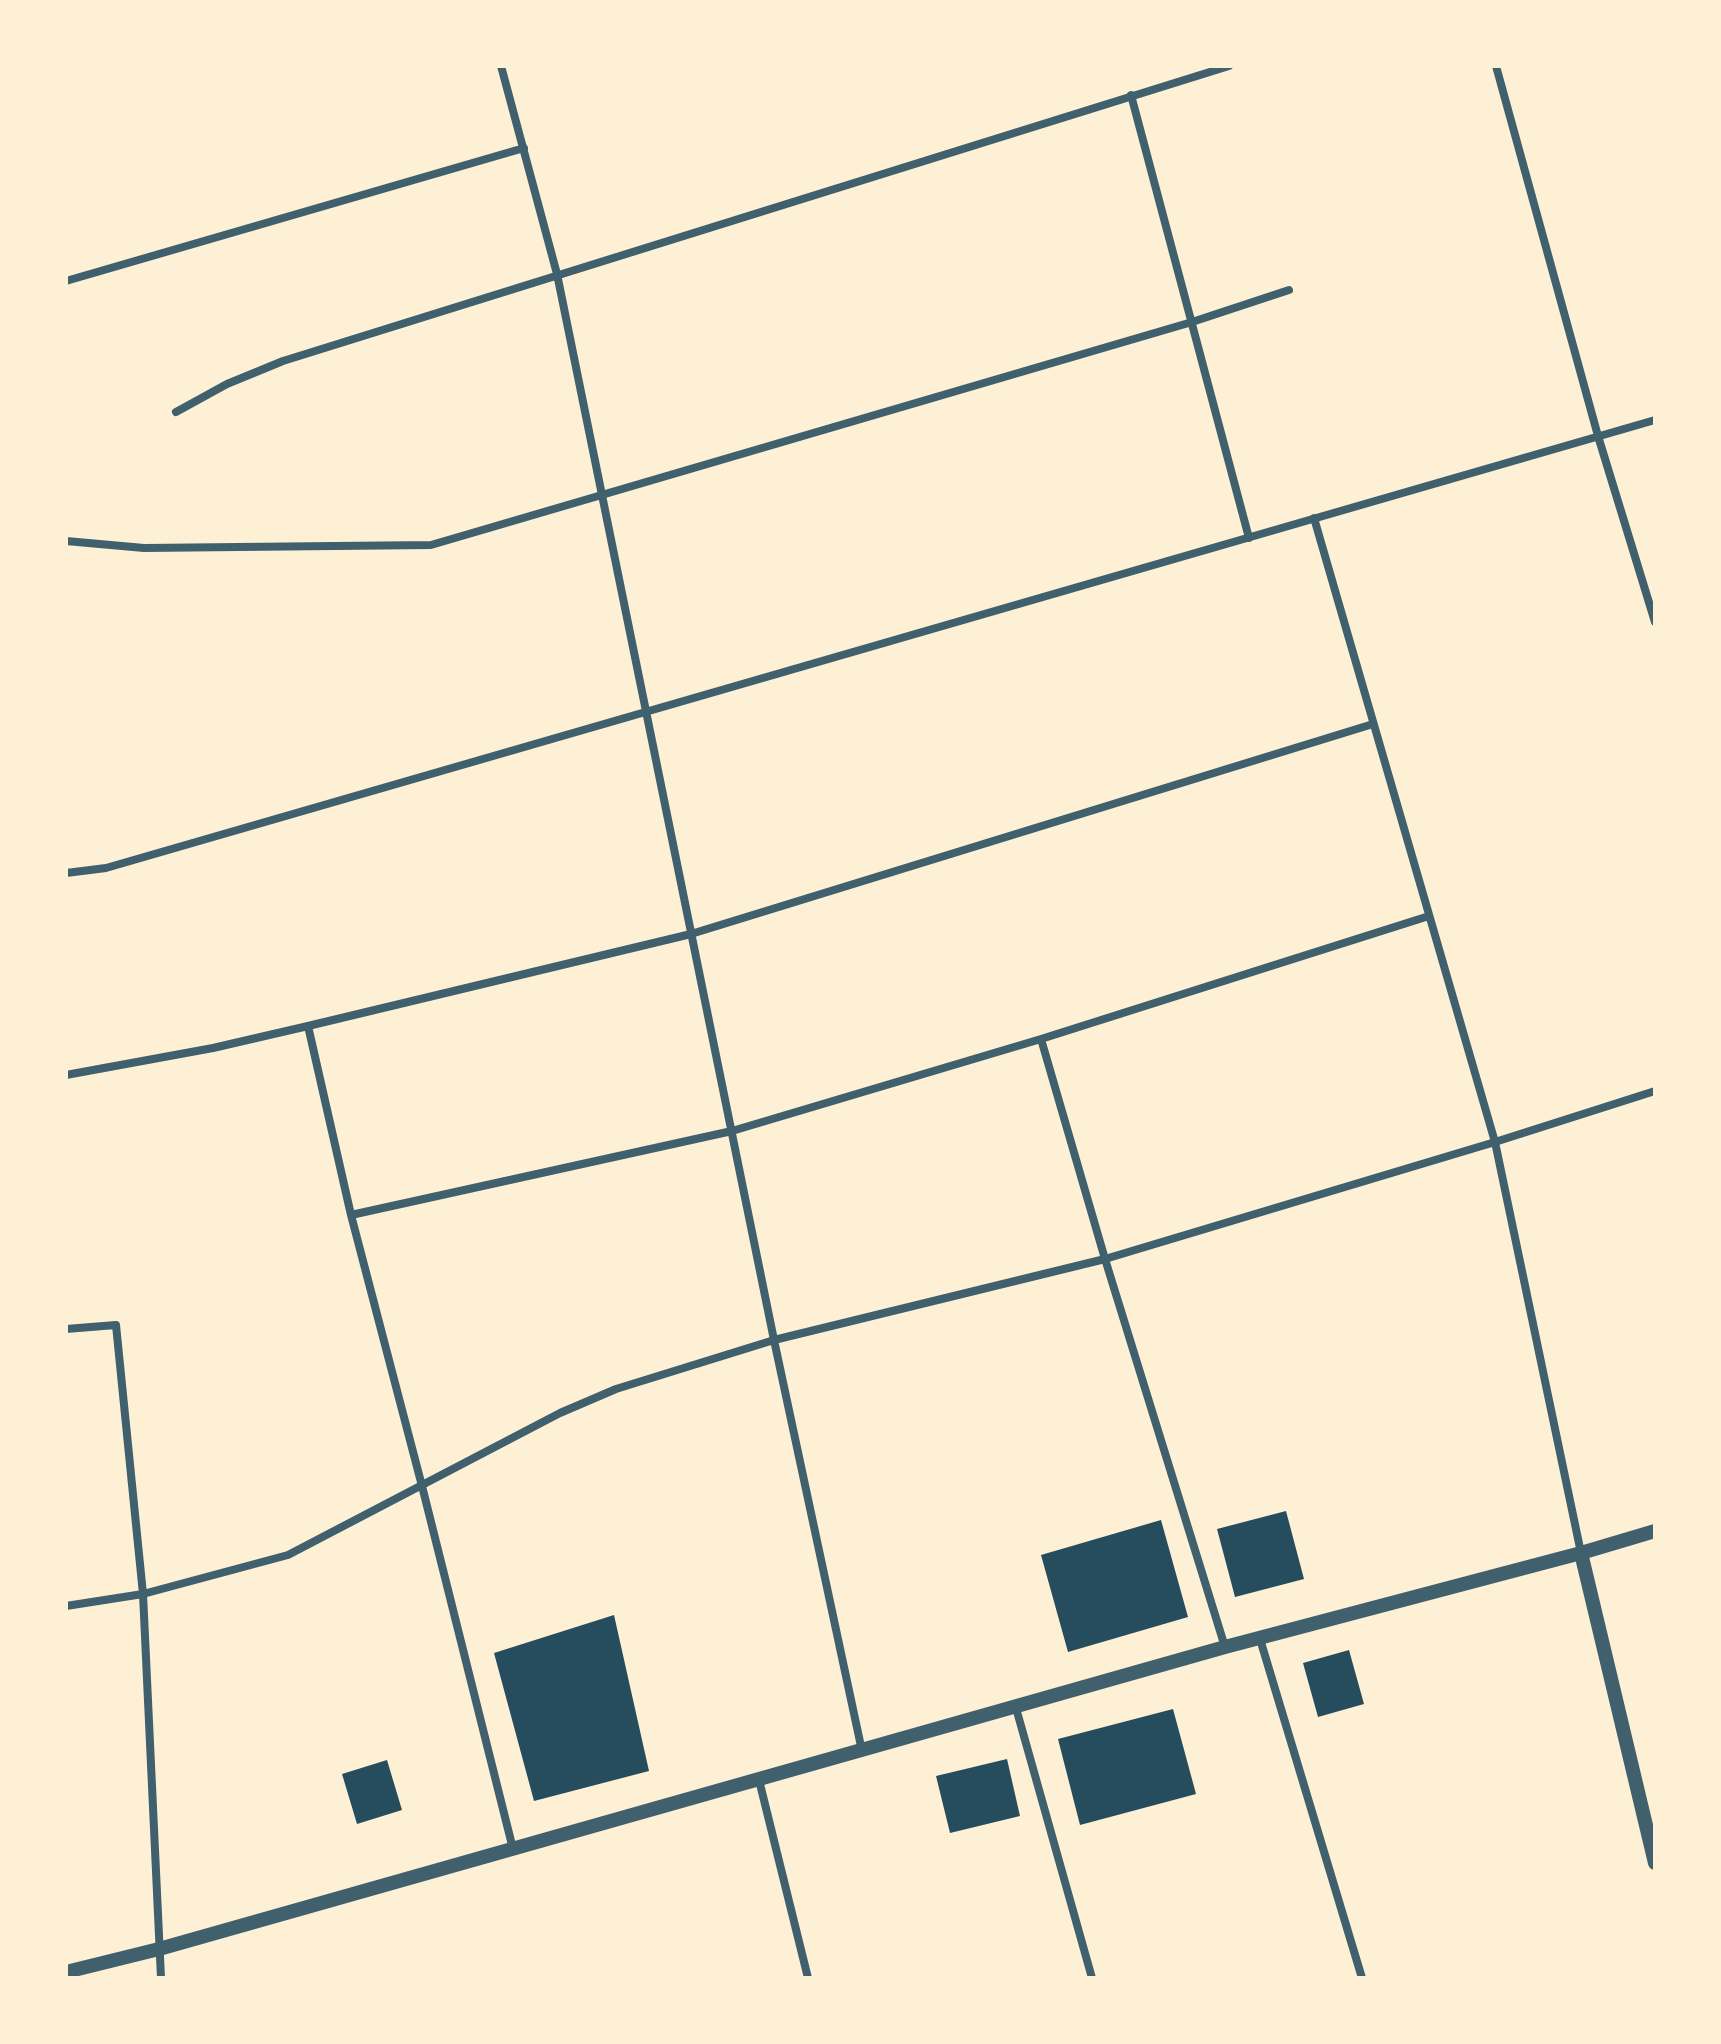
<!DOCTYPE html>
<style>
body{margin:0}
#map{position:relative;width:1721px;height:2044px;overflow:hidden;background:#fdf0d5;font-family:Rubik,sans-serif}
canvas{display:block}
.frame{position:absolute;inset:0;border:68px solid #fdf0d5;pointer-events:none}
</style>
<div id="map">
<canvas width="1721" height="2044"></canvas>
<div class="frame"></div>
</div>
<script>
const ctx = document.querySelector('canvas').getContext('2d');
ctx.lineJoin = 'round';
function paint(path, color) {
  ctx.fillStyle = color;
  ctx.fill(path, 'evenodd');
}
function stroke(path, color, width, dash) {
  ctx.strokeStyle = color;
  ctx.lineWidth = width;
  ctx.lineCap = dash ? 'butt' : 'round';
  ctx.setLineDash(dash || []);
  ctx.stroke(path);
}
const building = new Path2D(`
 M1286,1511L1304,1579L1235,1597L1217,1529Z
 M1161,1520L1188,1617L1068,1652L1041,1555Z
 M614,1615L649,1771L534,1801L494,1653Z
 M1349,1650L1364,1704L1318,1717L1303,1663Z
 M1173,1709L1196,1794L1080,1825L1058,1739Z
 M1007,1759L1020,1816L950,1833L936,1776Z
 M387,1760L402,1810L357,1824L342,1774Z`);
const minor = new Path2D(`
 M501,66L557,274L774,1340L862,1751
 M1496,66L1598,436L1655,622
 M1131,95L1249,538
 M66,281L524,148
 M176,412L227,384L283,361L1229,66
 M1314,518L1495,1142L1581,1553
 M66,541L144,548L431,545L1192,322L1289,290
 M66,873L106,868L1655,420
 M308,1026L351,1215L422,1486L513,1849
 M1041,1039L1105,1259L1225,1647
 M66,1075L213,1048L308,1026L691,934L1373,724
 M351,1215L732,1131L1041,1039L1429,916
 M66,1329L116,1325L143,1594L161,1978
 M66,1606L143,1594L288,1555L560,1413L616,1389L774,1340L1105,1259L1495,1142L1655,1091
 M1260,1639L1362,1978
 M1016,1708L1092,1978
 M759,1780L808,1978`);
const tertiary = new Path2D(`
 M1581,1553L1655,1863
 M66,1972L159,1949L1225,1647L1581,1553L1655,1531`);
paint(building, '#264d5e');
stroke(minor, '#3f606c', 8);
stroke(tertiary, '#3f606c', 14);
</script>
